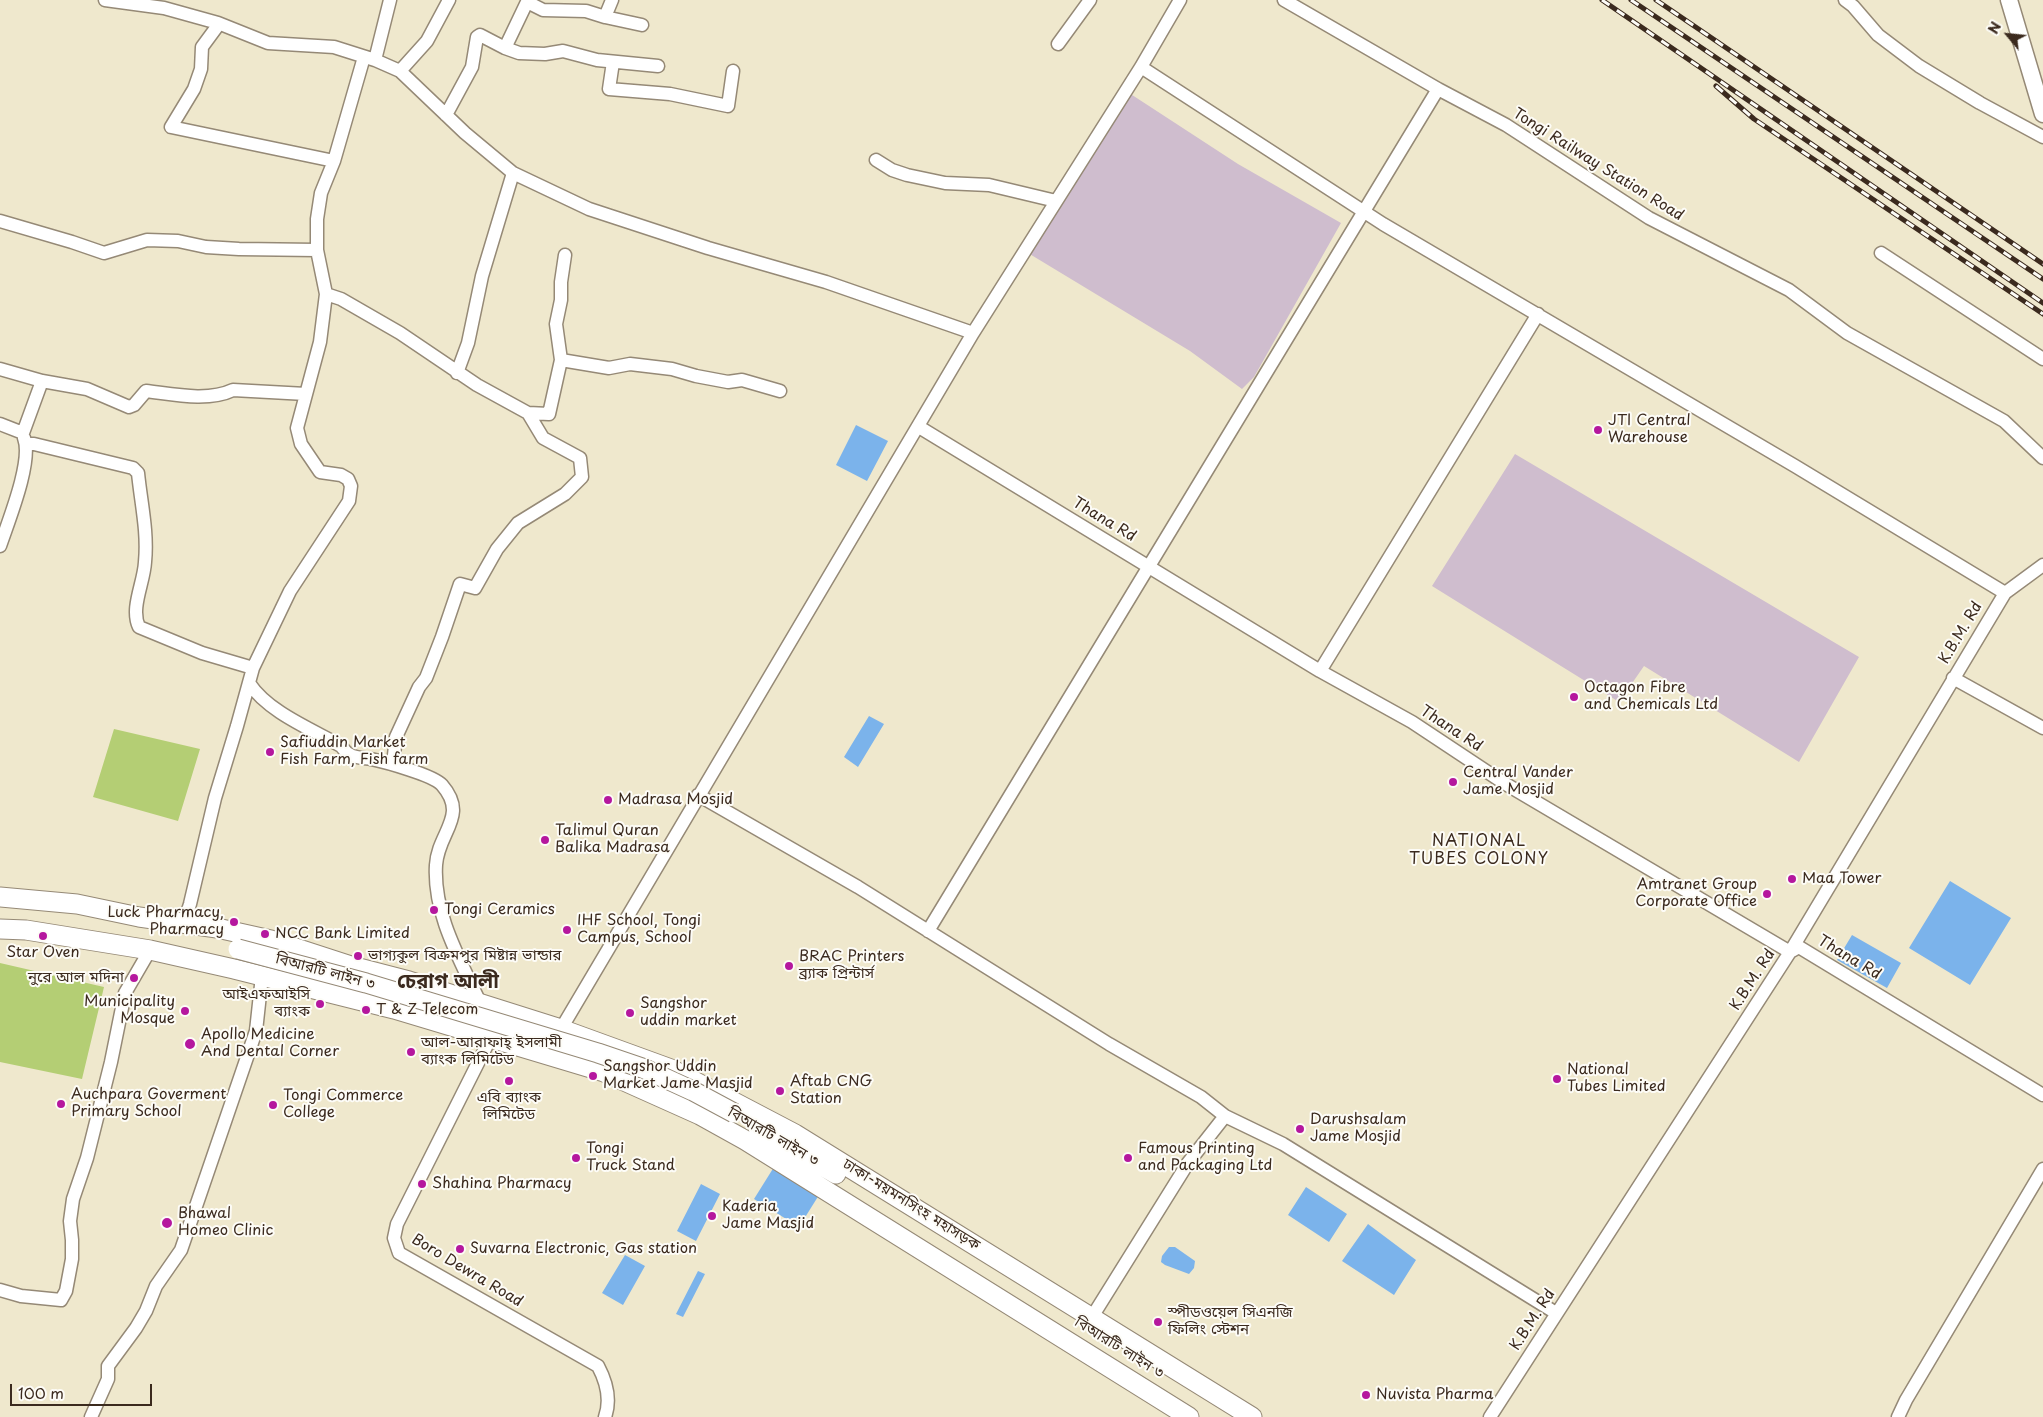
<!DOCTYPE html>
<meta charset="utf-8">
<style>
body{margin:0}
#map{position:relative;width:2043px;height:1417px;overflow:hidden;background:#efe8cd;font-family:"Playpen Sans",sans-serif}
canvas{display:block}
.north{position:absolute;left:1983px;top:10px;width:50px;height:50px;-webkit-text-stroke:4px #fdfcf7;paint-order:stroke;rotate:298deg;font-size:14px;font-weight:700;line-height:20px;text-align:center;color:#3b2a1e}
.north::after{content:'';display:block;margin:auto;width:18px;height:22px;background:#3b2a1e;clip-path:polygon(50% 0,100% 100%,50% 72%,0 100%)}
.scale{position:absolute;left:10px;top:1384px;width:142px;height:22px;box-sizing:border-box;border:2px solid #3b2a1e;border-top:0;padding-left:6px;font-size:15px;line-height:18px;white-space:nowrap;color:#3b2a1e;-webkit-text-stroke:4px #fdfcf7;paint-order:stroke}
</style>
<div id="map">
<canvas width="2043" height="1417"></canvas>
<div class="north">N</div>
<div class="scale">100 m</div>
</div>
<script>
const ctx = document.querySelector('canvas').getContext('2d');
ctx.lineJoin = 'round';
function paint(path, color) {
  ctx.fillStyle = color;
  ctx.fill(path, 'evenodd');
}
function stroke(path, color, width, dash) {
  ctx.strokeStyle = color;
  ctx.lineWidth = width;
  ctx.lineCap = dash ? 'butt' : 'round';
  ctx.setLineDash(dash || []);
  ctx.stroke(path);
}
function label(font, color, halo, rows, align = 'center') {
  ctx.font = font + ' "Playpen Sans","Noto Sans Bengali",sans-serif';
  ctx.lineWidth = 4;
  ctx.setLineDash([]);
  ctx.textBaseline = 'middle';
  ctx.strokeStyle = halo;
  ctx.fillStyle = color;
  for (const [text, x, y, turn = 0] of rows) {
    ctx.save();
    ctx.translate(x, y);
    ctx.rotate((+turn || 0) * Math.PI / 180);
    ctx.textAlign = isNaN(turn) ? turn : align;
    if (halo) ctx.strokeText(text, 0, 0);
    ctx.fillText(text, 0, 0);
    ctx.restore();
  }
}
const industrial = new Path2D(`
 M1126,91L1238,164L1341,223L1254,377L1242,389L1190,351L1028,253Z
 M1515,454L1859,657L1799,762L1644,666L1619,702L1432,586Z`);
const green = new Path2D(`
 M114,729L200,749L178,821L93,797Z
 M0,963L104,987L82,1079L0,1062Z`);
const water = new Path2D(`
 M856,425L888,441L867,481L836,465Z
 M869,716L884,724L858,767L844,757Z
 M1950,881L2011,918L1970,985L1909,948Z
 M1852,935L1901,963L1887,988L1837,960Z
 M774,1167L819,1195L799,1227L754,1199Z
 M701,1184L720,1194L696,1241L677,1231Z
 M1306,1187L1347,1214L1329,1242L1288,1215Z
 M1368,1224L1416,1260L1394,1295L1342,1261Z
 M1169,1247H1175L1195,1261L1194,1268L1189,1274L1165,1265L1161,1262L1162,1256Z
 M625,1255L645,1266L623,1305L602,1293Z
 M698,1271L705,1274L683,1317L676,1314Z`);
const minor = new Path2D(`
 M105,0L164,8L218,23L268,43L334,47L375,60L400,71L465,133L513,173L589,209L708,248L826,282L973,333
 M1284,0L1438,89L1506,125L1649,218L1789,290L1847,333L2004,421L2043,458
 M1845,0L1853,6L1878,35L1919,66L1980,103L2043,137
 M605,17L642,25
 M218,23L216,28L202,47L201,69L194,89L171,127L334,161
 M1058,44L1090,0
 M505,48L527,2L543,10L586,11L605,17L612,0
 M375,60L390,0
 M613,62L609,89L670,94L728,106L733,71
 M1141,67L1383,224L1795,466L2005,593
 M400,71L427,41L449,0
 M446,115L472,67L477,37L480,35L505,48L519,53L545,54L563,51L597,60L658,66
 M876,160L892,170L907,175L945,183L989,185L1056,201
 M0,221L72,242L104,253L147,240L178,241L206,247L239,249L317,250
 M1881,253L2043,359
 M326,294L341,299L400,333L477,385L528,413L543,438L580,458L582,477L565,494L518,523L497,549L475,588L460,584L442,637L426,678L419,687L396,737L393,764
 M561,360L609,368L630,364L672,369L696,376L728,382L742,380L780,391
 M0,369L42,381
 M457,373L468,343L482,276L513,173
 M528,413L549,414L561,360L556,324L561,300V282L565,255
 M0,424L23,433L42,381L87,389L129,407L134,405L146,391C172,394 208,402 233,390L306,394
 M919,427L1320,671L1412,722L1504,783L1790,952L1799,947L2043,1095
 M27,444H34L133,468L138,473C141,503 148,532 145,562C144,583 130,608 139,627L202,653L253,668
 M0,546C8,522 33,461 24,438
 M1320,671L1538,314
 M1953,678L2043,728
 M249,683C268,712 311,729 341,746C343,748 346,753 349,754C354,758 365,758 371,759C385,762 433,775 442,785C469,816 438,832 436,865C433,915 461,961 481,1005
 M698,795L858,887L1109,1044L1201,1097L1225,1116L1188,1163L1092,1317
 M184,923L190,904L215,798L237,726L253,668L290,591L349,501L351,486L348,479L341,475L320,472L301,444L297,428L320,342L326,294L317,250V219L321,193L334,161L364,57
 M928,931L1438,89
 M561,1029L973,333L1141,67L1180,0
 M490,1039L397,1224L394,1238L399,1253L598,1366C606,1381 611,1400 605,1417
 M1225,1116L1283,1144L1556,1313
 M0,1290L21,1296L61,1300L66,1291L72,1259V1240L70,1221L73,1199L87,1158L111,1062L125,993L150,950
 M91,1417L108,1379V1366L136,1328L146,1311L156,1286L181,1250L256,1031L262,976
 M1490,1417L1790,952L2005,593L2043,565
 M1898,1417L1906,1400L2043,1169`);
const major = new Path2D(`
 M2009,0L2043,114`);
const highway = new Path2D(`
 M0,897L77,904L139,917L217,928L271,940L351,966L409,981L561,1029L671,1069L795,1134L1252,1417
 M0,929L26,930L150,950L234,969L394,1009L604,1072L700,1115L745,1140L1189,1417
 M758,1128L836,1174`);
const rail = new Path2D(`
 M1602,0L2043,303
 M1631,0L2043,279
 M1656,0L2043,264
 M1716,86L1754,119L2043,314`);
const highwayBridge = new Path2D(`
 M238,949L366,983L598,1053L645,1069L693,1091L734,1113`);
const markers = [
 [1598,430,5,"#b5179e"],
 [1574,697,5,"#b5179e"],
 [270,752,5,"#b5179e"],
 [1453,782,5,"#b5179e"],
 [608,800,5,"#b5179e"],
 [545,840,5,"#b5179e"],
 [1792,879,5,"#b5179e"],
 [1767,894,5,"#b5179e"],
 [434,910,5,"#b5179e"],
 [234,922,5,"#b5179e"],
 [567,930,5,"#b5179e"],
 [265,934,5,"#b5179e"],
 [43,936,5,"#b5179e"],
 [358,956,5,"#b5179e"],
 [789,966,5,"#b5179e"],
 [134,978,5,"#b5179e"],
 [320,1004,5,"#b5179e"],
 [366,1010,5,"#b5179e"],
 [185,1011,5,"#b5179e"],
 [630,1013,5,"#b5179e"],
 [190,1044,6,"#b5179e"],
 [411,1052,5,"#b5179e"],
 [593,1076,5,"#b5179e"],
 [1557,1079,5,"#b5179e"],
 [509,1081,5,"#b5179e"],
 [780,1091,5,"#b5179e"],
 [61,1104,5,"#b5179e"],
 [273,1105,5,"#b5179e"],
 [1300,1129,5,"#b5179e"],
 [576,1158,5,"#b5179e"],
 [1128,1158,5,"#b5179e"],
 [422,1184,5,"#b5179e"],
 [712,1216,5,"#b5179e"],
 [167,1223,6,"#b5179e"],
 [460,1249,5,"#b5179e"],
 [1158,1322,5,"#b5179e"],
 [1366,1395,5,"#b5179e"]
];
const streetNames = [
 ["Tongi Railway Station Road",1598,165,32],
 ["Thana Rd",1104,520,31],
 ["K.B.M. Rd",1961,633,-59],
 ["Thana Rd",1451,729,33],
 ["Thana Rd",1849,958,31],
 ["বিআরটি লাইন ৩",325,972,15],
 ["K.B.M. Rd",1753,980,-57],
 ["বিআরটি লাইন ৩",773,1137,30],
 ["ঢাকা-ময়মনসিংহ মহাসড়ক",911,1205,32],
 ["Boro Dewra Road",467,1271,31],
 ["K.B.M. Rd",1533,1320,-57],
 ["বিআরটি লাইন ৩",1119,1348,32]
];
const poiNames = [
 ["JTI Central",1608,421],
 ["Warehouse",1608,438],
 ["Octagon Fibre",1584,688],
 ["and Chemicals Ltd",1584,705],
 ["Safiuddin Market",280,743],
 ["Fish Farm, Fish farm",280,760],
 ["Central Vander",1463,773],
 ["Jame Mosjid",1463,790],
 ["Madrasa Mosjid",618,800],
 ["Talimul Quran",555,831],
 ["Balika Madrasa",555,848],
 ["Maa Tower",1802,879],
 ["Amtranet Group",1757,885,"right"],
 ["Corporate Office",1757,902,"right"],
 ["Tongi Ceramics",444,910],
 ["Luck Pharmacy,",224,913,"right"],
 ["Pharmacy",224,930,"right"],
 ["IHF School, Tongi",577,921],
 ["Campus, School",577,938],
 ["NCC Bank Limited",275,934],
 ["Star Oven",43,953,"center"],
 ["ভাগ্যকুল বিক্রমপুর মিষ্টান্ন ভান্ডার",368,956],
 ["BRAC Printers",799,957],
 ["ব্র্যাক প্রিন্টার্স",799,974],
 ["নুরে আল মদিনা",124,978,"right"],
 ["আইএফআইসি",310,995,"right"],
 ["ব্যাংক",310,1012,"right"],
 ["Municipality",175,1002,"right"],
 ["Mosque",175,1019,"right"],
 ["Sangshor",640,1004],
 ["uddin market",640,1021],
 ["T & Z Telecom",376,1010],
 ["Apollo Medicine",201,1035],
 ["And Dental Corner",201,1052],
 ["আল-আরাফাহ্ ইসলামী",421,1043],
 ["ব্যাংক লিমিটেড",421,1060],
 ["Sangshor Uddin",603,1067],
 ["Market Jame Masjid",603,1084],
 ["National",1567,1070],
 ["Tubes Limited",1567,1087],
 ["Aftab CNG",790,1082],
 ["Station",790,1099],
 ["Auchpara Goverment",71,1095],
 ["Primary School",71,1112],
 ["Tongi Commerce",283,1096],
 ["College",283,1113],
 ["এবি ব্যাংক",509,1098,"center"],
 ["লিমিটেড",509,1115,"center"],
 ["Darushsalam",1310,1120],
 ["Jame Mosjid",1310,1137],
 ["Tongi",586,1149],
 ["Truck Stand",586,1166],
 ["Famous Printing",1138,1149],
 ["and Packaging Ltd",1138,1166],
 ["Shahina Pharmacy",432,1184],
 ["Kaderia",722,1207],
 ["Jame Masjid",722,1224],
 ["Bhawal",178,1214],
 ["Homeo Clinic",178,1231],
 ["Suvarna Electronic, Gas station",470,1249],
 ["স্পীডওয়েল সিএনজি",1168,1313],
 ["ফিলিং স্টেশন",1168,1330],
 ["Nuvista Pharma",1376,1395]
];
const neighbourhoodNames = [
 ["NATIONAL",1479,842],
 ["TUBES COLONY",1479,860]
];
const districtNames = [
 ["চেরাগ আলী",448,982]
];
paint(industrial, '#cfbdce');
paint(green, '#b4ce74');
paint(water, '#7bb3eb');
stroke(minor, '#958976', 15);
stroke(major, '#958976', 19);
stroke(highway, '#958976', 21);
stroke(minor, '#fff', 12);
stroke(major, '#fff', 16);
stroke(highway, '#fff', 19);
stroke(rail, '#3b2a1e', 5);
stroke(rail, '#fdfcf7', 3, [9]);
stroke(highwayBridge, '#958976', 21, []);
stroke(highwayBridge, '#fff', 19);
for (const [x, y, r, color] of markers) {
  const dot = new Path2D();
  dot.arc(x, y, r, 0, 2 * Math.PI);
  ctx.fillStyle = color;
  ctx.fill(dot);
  stroke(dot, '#fdfcf7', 2);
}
label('15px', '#3b2a1e', '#fdfcf7', streetNames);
label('15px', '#3b2a1e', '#fdfcf7', poiNames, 'left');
ctx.letterSpacing = '1px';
label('16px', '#3b2a1e', '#fdfcf7', neighbourhoodNames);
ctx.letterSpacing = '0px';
label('bold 20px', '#3b2a1e', '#fdfcf7', districtNames);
</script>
